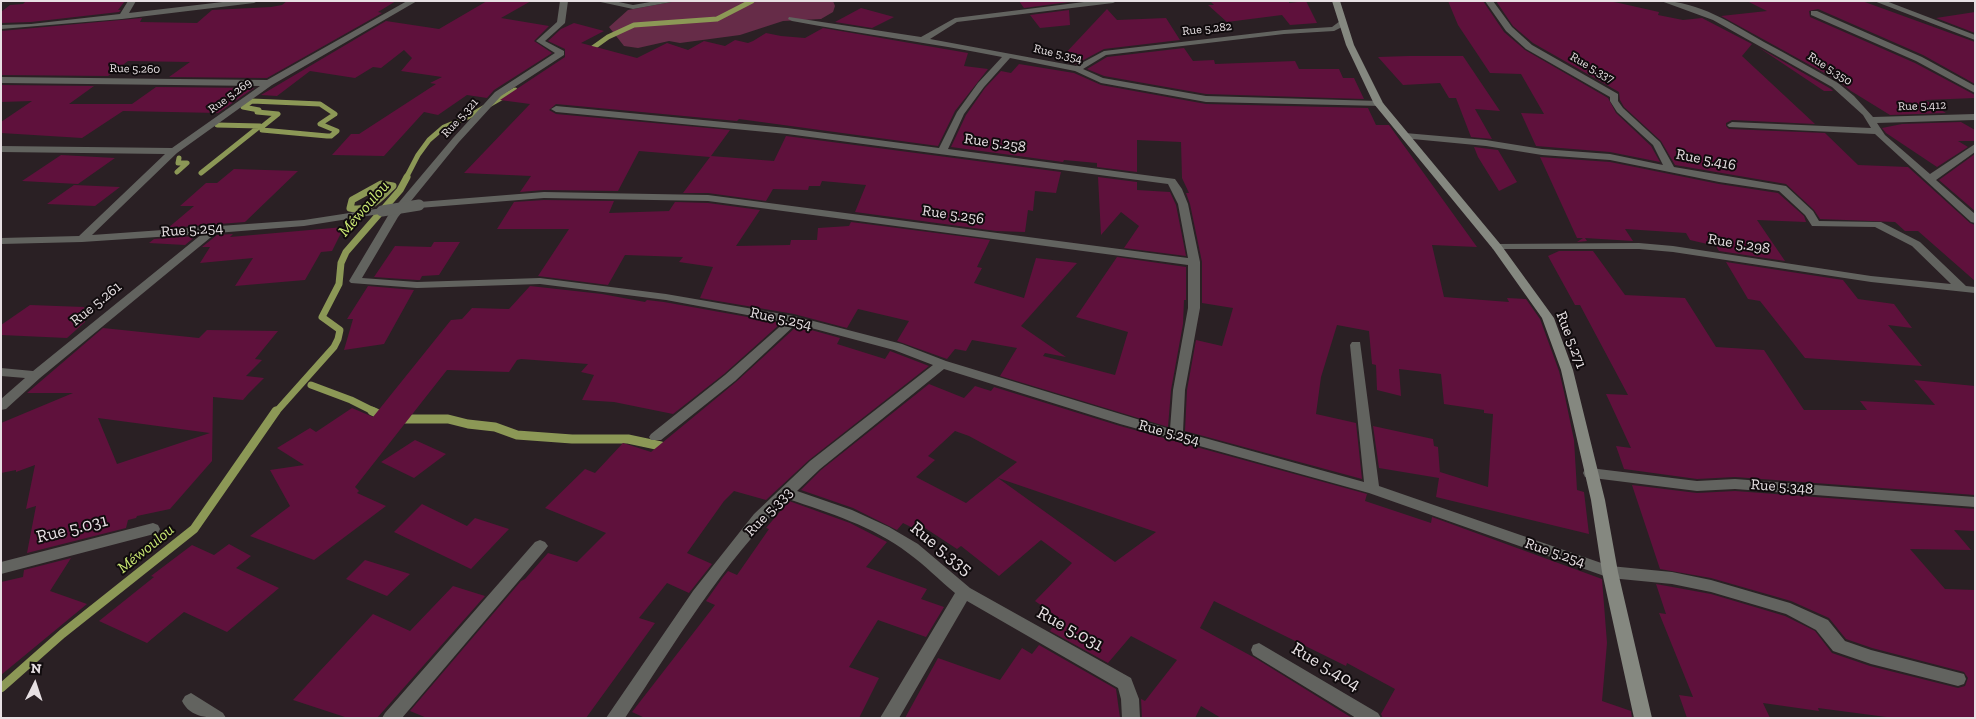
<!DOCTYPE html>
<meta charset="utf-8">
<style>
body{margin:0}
#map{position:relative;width:1976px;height:719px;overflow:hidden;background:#2a2024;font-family:"Zilla Slab",serif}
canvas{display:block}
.frame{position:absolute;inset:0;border:2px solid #e7e0e3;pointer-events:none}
.north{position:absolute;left:10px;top:659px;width:50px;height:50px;-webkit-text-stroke:4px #100b0d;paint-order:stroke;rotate:4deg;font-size:14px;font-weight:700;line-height:20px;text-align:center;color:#e7e0e3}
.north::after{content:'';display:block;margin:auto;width:18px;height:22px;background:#e7e0e3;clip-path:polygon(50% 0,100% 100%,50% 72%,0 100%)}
</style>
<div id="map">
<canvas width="1976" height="719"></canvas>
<div class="frame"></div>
<div class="north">N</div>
</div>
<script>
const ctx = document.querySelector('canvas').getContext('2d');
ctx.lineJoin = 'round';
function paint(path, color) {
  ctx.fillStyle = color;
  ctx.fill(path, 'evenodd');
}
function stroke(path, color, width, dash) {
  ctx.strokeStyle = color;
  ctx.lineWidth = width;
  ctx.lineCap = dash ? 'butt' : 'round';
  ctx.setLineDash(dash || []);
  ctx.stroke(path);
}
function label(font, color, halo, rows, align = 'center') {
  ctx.font = font + ' "Zilla Slab",serif';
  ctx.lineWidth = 4;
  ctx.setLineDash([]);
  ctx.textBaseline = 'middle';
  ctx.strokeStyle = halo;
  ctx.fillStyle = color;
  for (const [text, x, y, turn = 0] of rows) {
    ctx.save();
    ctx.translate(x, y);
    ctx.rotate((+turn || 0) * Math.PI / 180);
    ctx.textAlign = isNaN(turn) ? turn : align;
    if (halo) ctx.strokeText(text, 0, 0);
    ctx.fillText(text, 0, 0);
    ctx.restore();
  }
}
const green = new Path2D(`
 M677,1H833L835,6L833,12L821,19L783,21L740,35L680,43L669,41L638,48L624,46L609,27L628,10Z`);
const streamFar2 = new Path2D(`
 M587,52L608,37L634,25L717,19L752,1
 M252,101L320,104L335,114L320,124L337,131L331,136H327L262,130L263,126L278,114L257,112L259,110L243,107Z
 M177,172L187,163H178L179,158
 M201,173L260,126L217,125
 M406,178L418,155L429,140L444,127L466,118L515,90`);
const streamFar1 = new Path2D(`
 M381,184L393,186C380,198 369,213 350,208L352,200Z
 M311,385L351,400L375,412
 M276,412L334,347L338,339L340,330L322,317L339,284L341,263L346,252L400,190L407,177`);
const stream = new Path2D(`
 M372,411L385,417
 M398,419H448L468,424L495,427L517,435L572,439H628L661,446
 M1,688L62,634L194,529L276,411`);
const building = new Path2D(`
 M26,1H125L118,10H121L119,12L31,22L1,23V12L10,5L23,4Z
 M287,1H396L378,12L382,13L267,78L169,77L190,62L128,61L108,76L1,75V31L142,18L140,22L197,23L212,10L271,7L282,5Z
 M487,1H531L501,18L549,26L534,41L552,53L494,90L487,98L467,95L438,115L424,112L384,156L332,155L351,134H359L436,84L430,83L442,77L401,71L412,58L404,50L381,68L373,67L355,78L310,71L277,96L261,95L386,21L439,29Z
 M1019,1H1069V2L1024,8Z
 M1210,1H1289V3L1306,1L1317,23L1290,25L1282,15L1227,22L1208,5H1214Z
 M1448,1H1483L1504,32L1525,50L1608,98L1616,113L1651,146L1660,162L1610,152L1536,146L1521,113L1544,114L1521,74L1490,73L1458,25Z
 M1496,1H1608L1619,3L1659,12L1658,15L1683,20L1702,18L1752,44L1742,56L1815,124L1732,120L1726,123V126L1729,129L1825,133L1858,165L1908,167L1970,223L1975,225V281L1918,231H1905L1895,222L1820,219L1814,210L1786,184L1675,165L1661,141L1624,107L1620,100L1619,92L1533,43L1513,26Z
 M1747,1H1862L1975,42V84L1923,55L1818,9L1809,11L1810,17L1915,63L1975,95V98L1925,100L1946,113L1890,115L1851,91L1839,81L1721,16L1767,11Z
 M861,8L894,17L872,28L835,22Z
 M1107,9L1117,20L1166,18L1180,40L1104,49L1076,64L1065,62L1062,57Z
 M1069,10L1070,25L1040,28L1030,15Z
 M1975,12V33L1936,18Z
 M574,23L604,31L581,43L637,58L667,43L688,50L704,41L725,46L735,40L748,43L753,41L766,33L781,36L805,38L823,28L968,53L964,66L988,69L955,111L938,146L739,119L737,121L556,104L549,110L556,114L730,130L711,156L774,161L786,136L1061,172L1056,193L1035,191L1033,211L1028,210L1025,232L996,231L855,212L866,185L822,181L820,186H809L808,190L773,189L766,201L708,193H683L710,157L639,151L618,191L544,190L520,192L531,176L464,173L530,104L500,100L565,57V49L548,41L561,29Z
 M1758,47L1831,89L1833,91H1824Z
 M1184,48L1193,61L1214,60L1215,64L1295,61L1299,69H1339L1343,78H1354L1364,99L1206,94L1104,76L1087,69L1107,57Z
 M1409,56H1463L1500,111L1475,109L1492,139L1471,137L1456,98H1449L1440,83L1403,85L1378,57Z
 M1019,64L1074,73L1101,85L1206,104L1368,108L1376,125H1389L1477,247L1432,245L1444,297L1509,302L1507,298L1526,299L1540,319L1559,371L1564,392L1574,440L1577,490L1584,492L1589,534L1436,497L1439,478L1379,468L1373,426L1433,439L1434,446L1438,447L1440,474V472L1488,487L1493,414L1484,413V410L1444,404L1441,374L1399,369L1401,396L1377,390L1376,365L1372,364L1369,331L1337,325L1321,377L1316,414L1356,423L1362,479L1185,431L1187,390L1196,340L1222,346L1233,308L1202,303V262L1190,204L1186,193H1189L1182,178L1181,142L1137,140V172L1097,167V163L1064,160L1063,162L951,147L966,115L985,88L1001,71L1011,73Z
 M1,85L94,86L69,104H132L156,87L254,88L218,113L123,111L82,138L1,133V122L32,101L1,102Z
 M1961,122L1975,130V141H1958L1968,147L1937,167L1886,133L1882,128L1902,124Z
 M1474,147L1498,150L1517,182L1499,191L1478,157Z
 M1975,154V211L1939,180Z
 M61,155L115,158L78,184L22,181Z
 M1540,157L1610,162L1719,184L1778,193L1804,216L1806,222L1757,220L1785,261L1719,251L1716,246L1690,240L1686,233L1625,229L1633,241L1585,238L1587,241L1577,242L1583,238H1577Z
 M234,169L298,171L245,222L168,228L194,206H180L206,183H217Z
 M1098,177L1137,182V190L1170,192L1176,205L1186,256L1124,248L1139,226L1121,212L1101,235Z
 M74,185L120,187L95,206L47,204Z
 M544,200L614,201L609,213L669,211L675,202L708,203L760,210L736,246L790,245L791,240H817L818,228L849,226L851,222L990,240L977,267L982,268L974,283L1024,298L1036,258L1077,263L1021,326L1066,357L1045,353L1043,356L1115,375L1128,332L1076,317L1117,257L1186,267V300H1184L1183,324L1171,390L1168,427L1000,376L1017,348L972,340L966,351L955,349L947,359L897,341L909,321L858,309L847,328L794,314L700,298L713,267L679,262L683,257L625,255L608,285L538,276L569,229H497L514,202Z
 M344,227L332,251L321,252L305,280L235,286L253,258L200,263L210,247H202L217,235L233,234L230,237Z
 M196,236L185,245L149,243L154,239Z
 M434,242H460L439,275L422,276L420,280H417L374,277L395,246L431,247Z
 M1559,251H1593L1625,295L1685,298L1716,347L1764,350L1804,410H1867L1860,401L1935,405L1914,380L1975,386V495L1735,477L1697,479L1624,469L1616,446L1631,448L1606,394L1628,395L1580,305H1575L1548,256Z
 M1726,262L1843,280L1858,299L1894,304L1912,328L1888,325L1922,366L1805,358L1760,301L1748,299Z
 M368,286L414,290L384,344L344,350L353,319H347Z
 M530,286L602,294L645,302L647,300L664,302L781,323L724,374L673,414L614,402L582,400L594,375L581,372L588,364L521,359L517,360L509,372L447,370L355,487L359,491L357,493L386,506L314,560L250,536L290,506L270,470L304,465L277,448L310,428L316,432L352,408L373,417L451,320L462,319L472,308L509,309Z
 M30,305L84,307L85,322L67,338L1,335V325Z
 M797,326L840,338L837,344L885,359L890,351L929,366L809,460L766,500L734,491L724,501L687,553L712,564L689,593L667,583L639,618L655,623L586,718H427L410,711L521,581L525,579L548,553L577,562L606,533L545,508L585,469L595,473L623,443L651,452L736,382Z
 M103,328L199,338L207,330L278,331L255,359L262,360L246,376L264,378L249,393L243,400L213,397L212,461L170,509L137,516L136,518L128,520L126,528L27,553L36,506L26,509L35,465L16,472V470L1,473V423L73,393H27ZM98,418L210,433L117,464Z
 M929,384L964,398L975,386L991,391L994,387L1120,426L1367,494L1365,501L1431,523L1432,517L1602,579L1607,643L1602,701L1631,711L1632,718H1383L1381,714L1395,689L1347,663L1346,666L1214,601L1200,628L1255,658L1352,718H1221L1201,706L1195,718H1142L1141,699L1145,701L1177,660L1131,636L1108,663L1050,631L1059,618L1035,601L1072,563L1041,540L999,576L961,546L957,549L922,526L917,530L903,523L897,530L853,508L801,490L821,470ZM955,431L969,436L1017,462L966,503L916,477L935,460L928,456ZM998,478L1156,532L1115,562Z
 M415,440L446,454L414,478L381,462Z
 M1632,485L1697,493L1735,491L1975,509V531L1954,530L1971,550L1910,549L1945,589L1975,590V718H1894L1818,708L1819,711L1763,703L1770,718H1687L1679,695L1693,697L1659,613L1666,614L1656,584L1711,594L1785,616L1815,631L1832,653L1870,666L1958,688L1965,686L1968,678L1964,672L1872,648L1846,639L1829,618L1791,601L1711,578L1660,569Z
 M789,501L850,523L887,542L866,567L927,589L921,599L944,607L926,637L878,620L849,667L879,678L859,718H645L632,712L715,605L706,601L723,577L728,571L737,575L769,529L766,528Z
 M422,504L467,526L475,518L509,529L471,569L394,532Z
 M229,544L251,556L236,568L279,588L227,632L184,612L147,643L99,621L154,577L151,576L192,545L214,555Z
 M71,558L50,591L87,604L1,675V582L23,577L24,570Z
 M365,560L410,574L387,596L346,579Z
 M453,586L485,596L377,718H348L293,700L373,614L410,631Z
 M1039,645L1116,689L1120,718H905L938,658L1000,680L1022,648L1032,654Z`);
const street = new Path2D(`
 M128,1H136L129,13L231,1H258L254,3L122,19L1,29V25L31,24L120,14Z
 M407,1H417L272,85L177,153L92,235L304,220L382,208L386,209L387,211L386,213L304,226L216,233L40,378L6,409L1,410V399L25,378L1,376V368L33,371L202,234L82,242L1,244V238L79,236L165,154L1,152V146L172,148L260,86L1,83V77L267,80Z
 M560,1H568L565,23L545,41L564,51V55L501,96L459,142L398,217L362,278L417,282L540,278L666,294L794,316L902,344L946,361L1170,429L1173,390L1188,308V265L708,201L544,198L419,208L414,205L419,202L544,192L708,195L1188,258L1178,204L1168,184L787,134L556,112L551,109L556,106L787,128L939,148L957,112L978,83L1002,57C932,43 862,34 792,21L788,19L789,17L921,37L955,18L1092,1H1117L1113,3L957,22L930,39L1076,66L1104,51L1284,30L1332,27L1340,21H1346V25L1334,31L1284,34L1106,55L1083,69L1103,78L1206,96L1379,101L1384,104L1382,106L1206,102L1101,83L1075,71L1010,58L984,87L964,114L948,149L1175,179L1182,189L1188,204L1200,262V308L1185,390L1183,432L1364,482L1350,345L1352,342H1360L1379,486L1610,566L1672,572L1711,580L1790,603L1828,620L1845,641L1871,650L1964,674L1966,679L1964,684L1958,686L1871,664L1833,651L1816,630L1786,614L1711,592L1672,584L1610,578L1369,493L1120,424L944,369L820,469L797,491L852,510L889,527L918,544L970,588L1131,678L1139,699L1140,718H1122L1121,699L1118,688L967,601L899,718H880L955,593C939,580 925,565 908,553C873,526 829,513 788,499C723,562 675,643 625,718H606L693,591L754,514L810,461L933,365L894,350L796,324L735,381L661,440H651L649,437L651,434L725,375L785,322L666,300L540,284L417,288L351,283L349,281L389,214L453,138L495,92L555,53L536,41L557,22Z
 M596,1H614L633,5L656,1H677L633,9Z
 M1485,1H1493L1512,27L1532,45L1618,94V101L1623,108L1660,142L1674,167L1786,186L1813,211L1819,221L1881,222L1920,242L1966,286L1975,287V293L1871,282L1673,252L1639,249H1493L1492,247L1493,245L1497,244L1639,243L1673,246L1871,276L1951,284L1912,246L1875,227L1812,226L1805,215L1779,191L1719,182L1610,160L1542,155L1486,146L1402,138V134L1405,133L1486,140L1542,149L1610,154L1663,165L1653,145L1617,112L1610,101V97L1526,49L1506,31Z
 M1661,1C1699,1 1732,24 1764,42C1789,55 1813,69 1838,83L1854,96L1873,117L1975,114V120L1877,123L1885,135L1930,174L1975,144V152L1936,180L1975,214V223L1971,222L1875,134L1729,127L1727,125L1732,122L1871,128L1863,115L1832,87L1713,20Z
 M1874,1H1886L1975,35V40Z
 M1811,11H1817L1922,57L1975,86V93L1916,61L1811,15Z
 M1590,468L1697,481L1735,479L1975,497V507L1735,489L1697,491L1585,477L1583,473L1585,469Z
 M153,523L158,525L160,529L158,533L1,574V562Z
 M540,540L545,542L548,546L545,550L402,718H382L385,713L535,542Z
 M1259,643L1378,713L1381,718H1356L1253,655L1251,650L1253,645Z
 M191,693L223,713L226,718C209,718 190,718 182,701L185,696Z`);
const secondary = new Path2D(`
 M1332,1H1340L1354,45L1383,103L1501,245L1554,318L1573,370L1605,500L1618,572L1652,718H1634L1602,572L1591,500L1561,370L1542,318L1493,249L1374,104L1346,45Z`);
const streetBridge = new Path2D(`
 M382,211L419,205`);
const farStreetnames = [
 ["Rue 5.282",1207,29,-6],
 ["Rue 5.354",1058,54,13],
 ["Rue 5.337",1592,68,30],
 ["Rue 5.260",135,69,1],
 ["Rue 5.350",1830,69,33],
 ["Rue 5.269",230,96,-36],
 ["Rue 5.412",1922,106,-2],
 ["Rue 5.321",460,118,-48]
];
const streetNames = [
 ["Rue 5.258",995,143,8],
 ["Rue 5.416",1706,160,11],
 ["Rue 5.256",953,215,8],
 ["Rue 5.254",192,230,-4],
 ["Rue 5.298",1739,244,9],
 ["Rue 5.261",96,304,-39],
 ["Rue 5.254",781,319,12],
 ["Rue 5.271",1571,340,69],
 ["Rue 5.254",1169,433,15],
 ["Rue 5.348",1782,487,4],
 ["Rue 5.333",769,512,-46],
 ["Rue 5.254",1555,553,19]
];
const waterNames = [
 ["Méwoulou",364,209,-49],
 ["Méwoulou",146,549,-39]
];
const nearStreetnames = [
 ["Rue 5.031",72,529,-14],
 ["Rue 5.335",941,549,39],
 ["Rue 5.031",1070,629,29],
 ["Rue 5.404",1326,667,31]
];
paint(green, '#662c48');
stroke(streamFar2, '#8c9856', 5);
stroke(streamFar1, '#8c9856', 7);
stroke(stream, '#8c9856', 9);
paint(building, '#5f113c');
paint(street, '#62635f');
paint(secondary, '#858880');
stroke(streetBridge, '#62635f', 11);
label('12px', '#e7e0e3', '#100b0d', farStreetnames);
label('15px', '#e7e0e3', '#100b0d', streetNames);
label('italic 16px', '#cbe973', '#100b0d', waterNames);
label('18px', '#e7e0e3', '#100b0d', nearStreetnames);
</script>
